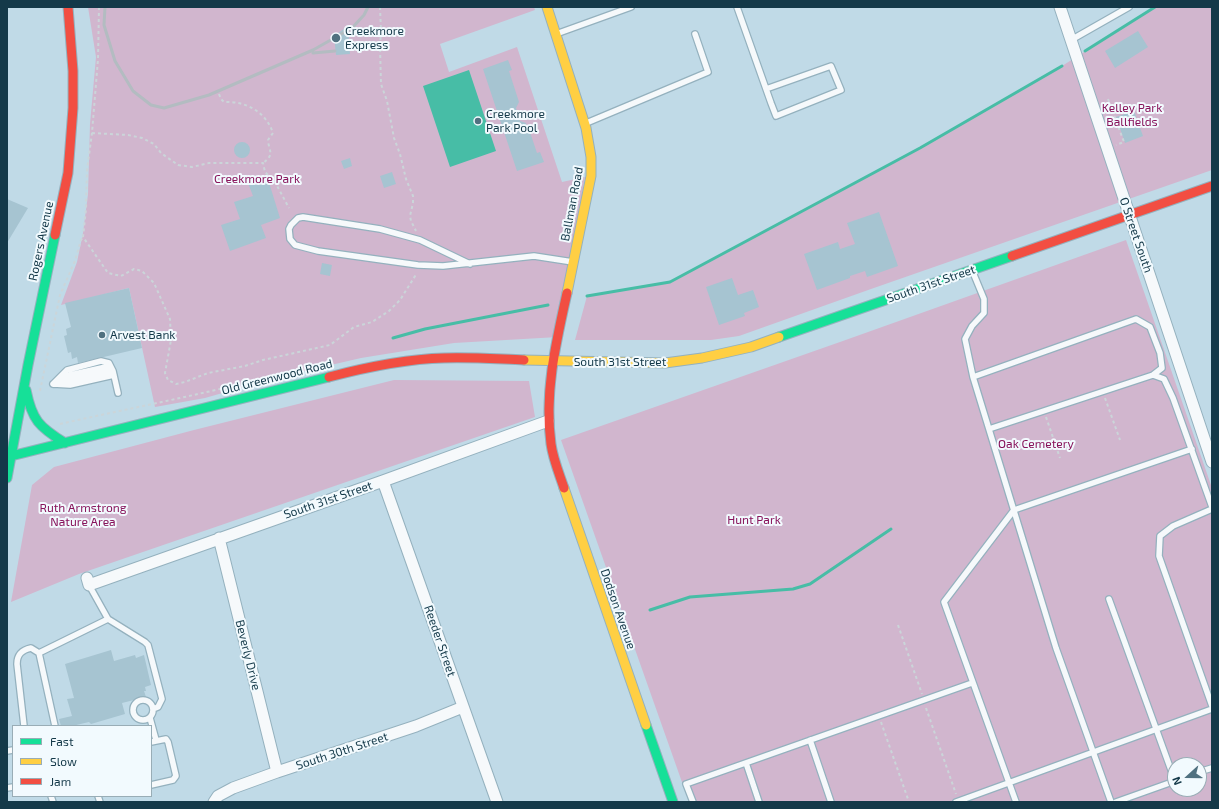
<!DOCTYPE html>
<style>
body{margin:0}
#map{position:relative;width:1219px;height:809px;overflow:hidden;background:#c0dae7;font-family:"Exo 2",sans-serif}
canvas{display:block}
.frame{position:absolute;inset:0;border:8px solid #143949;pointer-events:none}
.legend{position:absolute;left:12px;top:725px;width:140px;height:72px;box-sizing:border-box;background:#f2fafe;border:1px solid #99adb6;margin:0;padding:5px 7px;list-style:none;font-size:12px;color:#143949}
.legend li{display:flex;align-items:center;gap:8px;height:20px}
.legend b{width:20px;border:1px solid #99adb6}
.north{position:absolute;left:1167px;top:757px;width:40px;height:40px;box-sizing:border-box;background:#f2fafe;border:1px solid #99adb6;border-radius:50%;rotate:249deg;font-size:11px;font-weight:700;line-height:16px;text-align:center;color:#143949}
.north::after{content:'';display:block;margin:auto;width:14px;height:18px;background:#507180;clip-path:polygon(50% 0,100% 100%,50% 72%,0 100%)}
</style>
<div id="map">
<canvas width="1219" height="809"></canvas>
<div class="frame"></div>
<ul class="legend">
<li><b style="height:5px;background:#16e098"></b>Fast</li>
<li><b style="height:5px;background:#ffcf43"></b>Slow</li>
<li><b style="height:5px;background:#f24e42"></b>Jam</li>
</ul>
<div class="north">N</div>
</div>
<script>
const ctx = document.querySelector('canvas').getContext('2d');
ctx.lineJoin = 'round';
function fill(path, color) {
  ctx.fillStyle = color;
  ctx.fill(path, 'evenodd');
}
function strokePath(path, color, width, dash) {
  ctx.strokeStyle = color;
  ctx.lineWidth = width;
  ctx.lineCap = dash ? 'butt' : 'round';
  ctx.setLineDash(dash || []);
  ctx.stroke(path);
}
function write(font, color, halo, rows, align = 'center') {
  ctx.font = font + ' "Exo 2",sans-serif';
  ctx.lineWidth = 4;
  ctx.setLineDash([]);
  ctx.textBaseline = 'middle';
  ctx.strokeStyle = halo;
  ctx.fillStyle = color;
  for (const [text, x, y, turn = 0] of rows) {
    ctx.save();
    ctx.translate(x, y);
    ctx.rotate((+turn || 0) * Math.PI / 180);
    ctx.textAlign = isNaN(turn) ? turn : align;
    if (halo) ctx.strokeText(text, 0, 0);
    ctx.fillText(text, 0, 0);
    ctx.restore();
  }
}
const green = new Path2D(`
 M88,7h446l1,3 -95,34 9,28 68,-25 45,135 23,-5 -27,160 -104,6 -93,15 -86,20 -70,20 -50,9 -26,-119 -68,17 16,-43 6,-29 5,-39 2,-70 6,-67z
 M1155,7h57v163l-341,119 -132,47 -28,4h-136l12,-44 83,-14 250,-134 142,-82z
 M1126,240l86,248v314h-523l-128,-362 279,-98zM1175,765h24v24h-24z
 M394,380l135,1 6,36 -456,157 -68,28 21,-117 22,-18 140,-37z`);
const water = new Path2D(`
 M469,70l27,81 -46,16 -27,-81z`);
const stream = new Path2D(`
 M1085,51l70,-44
 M587,296l83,-14 250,-134 142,-82
 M393,338l32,-9 123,-24
 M650,610l40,-13 103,-8 17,-5 81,-55`);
const building = new Path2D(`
 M348,26l2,28 -14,1 -2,-19z
 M1138,31l10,16 -33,21 -10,-17z
 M508,60l4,10 -3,1 10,31 -3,6 4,13 6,2 1,6h2l8,24 3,-1 4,10 -27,9 -34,-102z
 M1134,111l9,25 -18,7 -9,-26z
 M234 150a8 8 0 1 1 16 0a8 8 0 1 1-16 0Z
 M350,158l2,8 -8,3 -3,-8z
 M392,172l4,12 -12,4 -4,-12z
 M267,176l13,42 -19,7 5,13 -36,13 -9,-26 19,-6 -6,-17 19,-6 -5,-13z
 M7,199l21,9 -21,35z
 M879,212l19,54 -31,11 -2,-6 -15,5v2l-33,12 -13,-36 34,-12 2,7 15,-5 -8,-21z
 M322,263l10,2 -2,11 -10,-2z
 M732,278l6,17 15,-5 6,17 -15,6 1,3 -26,9 -13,-38z
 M129,288l13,60 -64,15 -1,-6 -5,2 -1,-7 -3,1 -4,-17 3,-1 -1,-6 5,-2 -6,-24z
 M111,650l3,11 21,-6 1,3 8,-3 7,30 -6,2 1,4h-2l2,6 -24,6 3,11 -34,10 -2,-2 -17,4h-11l-2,-7 13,-3 -5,-17 7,-1 -9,-34z`);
const path = new Path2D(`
 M99,7l-1,52 -6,74 -5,37 -1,39 -3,28 25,36 13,3 13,-7 8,2 12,12 16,36 1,21 -6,33 3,7 8,4 9,-2 23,-9 37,-7 18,-6 67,-15 24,-18 18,-5 17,-11 11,-11 17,-27
 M380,7l1,24 -1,16 1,37 6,17 7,37 6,16 6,25 7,17v7l-3,13 1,5 5,10
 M219,94l2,5 3,3c22,-1 42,10 49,31l-5,7c1,12 7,14 -5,23
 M1108,99l16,43 -8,3
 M92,133l36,2 14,3 12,6 7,9 17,12 14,2 17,-4h54l2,9 10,10 14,26
 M40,391l20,-96 15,-34 6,-21 2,-3
 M1105,398l15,42
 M1046,417l14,41
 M60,424c62,-14 124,-26 185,-41
 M898,625l24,69
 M926,708l30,86
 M881,722l28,80`);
const lane = new Path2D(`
 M737,7l34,96 5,13 65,-26 -10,-24 -65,23
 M556,34l75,-27
 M1071,40l58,-33
 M584,124l124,-52 -13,-38
 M470,264l-50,-24 -40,-11 -77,-12 -5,1 -7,7 -2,4 1,10 5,6 23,6 100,14 25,1 91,-10 39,6
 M972,270l12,29v14l-12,13 -7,13 8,38 83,271 55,154
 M973,377l163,-58 14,8 10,26 2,15 -9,7
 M60,380l10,-5 40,-9
 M61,382l51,-12
 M53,384l14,-14 34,-9 8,2 4,8 5,22
 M53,384l17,1 44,-10
 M989,429l164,-54 11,4 9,19 39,109
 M1212,509l-39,17 -13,10 -1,20 53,150
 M1109,599l66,182
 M108,619l37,23 3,3 14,54 -4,8 -5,2
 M39,653l69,-34 -19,-34
 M133 710a10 10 0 1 1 20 0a10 10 0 1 1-20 0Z
 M150,718l6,22
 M24,726l-7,-62c0,-10 5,-14 14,-16l8,5 16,73
 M810,740l21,62
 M151,742l15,-3 2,3 8,34 -3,4 -22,5
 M7,751l6,-1
 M746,763l13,39
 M1199,772l13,-4
 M7,788l6,-1
 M51,796l2,6
 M98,796l2,6
 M693,802l-7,-18 286,-101
 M956,802l256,-93
 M1016,802l-72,-200 70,-92 178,-61
 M1116,802l59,-21`);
const street = new Path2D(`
 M1060,7l152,455
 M383,481l114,321
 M219,538l58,234
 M87,578l2,7 294,-104 165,-60
 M214,802l4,-6 15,-8 44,-16 139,-46 47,-19`);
const fast = new Path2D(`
 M779,337l233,-81
 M26,390c6,30 13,37 39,53
 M7,457l322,-80
 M7,478l21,-113 27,-130
 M646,725l27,77`);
const slow = new Path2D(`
 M547,7l39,121 5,29v19l-24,117
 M524,360l141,3 37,-5 49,-11 28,-10
 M564,488l82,237`);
const jam = new Path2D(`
 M55,235l13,-62 5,-65v-37l-5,-64
 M1012,256l200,-70
 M329,377c38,-10 75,-18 115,-19 26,-1 53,1 80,2
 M564,488c-5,-15 -11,-29 -13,-44 -7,-51 5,-102 16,-151`);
const rail = new Path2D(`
 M105,7l-1,18 11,36 18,30 18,14 13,3 45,-13 104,-45 39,-22 12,-13 4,-8
 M313,53l22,-2`);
const markers = [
 [336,38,5,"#507180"],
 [478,121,4,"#507180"],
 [102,335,4,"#507180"]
];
const poiNames = [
 ["Creekmore",345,31],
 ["Express",345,45],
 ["Creekmore",486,114],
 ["Park Pool",486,128],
 ["Arvest Bank",110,335]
];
const parkNames = [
 ["Kelley Park",1132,108],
 ["Ballfields",1132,122],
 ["Creekmore Park",257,179],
 ["Oak Cemetery",1036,444],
 ["Ruth Armstrong",83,508],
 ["Nature Area",83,522],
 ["Hunt Park",754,520]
];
const streetNames = [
 ["Ballman Road",572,204,-79],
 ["O Street South",1136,235,71],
 ["Rogers Avenue",41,241,-78],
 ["South 31st Street",931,284,-19],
 ["South 31st Street",620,362],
 ["Old Greenwood Road",277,377,-14],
 ["South 31st Street",328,500,-19],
 ["Dodson Avenue",618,609,71],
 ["Reeder Street",440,641,71],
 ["Beverly Drive",248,655,76],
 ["South 30th Street",342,751,-18]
];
fill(green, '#d1b6ce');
fill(water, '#47bda6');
strokePath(stream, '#47bda6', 3);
fill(building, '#a6c4d1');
strokePath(lane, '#94b1be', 8);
strokePath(street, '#94b1be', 13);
strokePath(fast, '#94b1be', 11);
strokePath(slow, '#94b1be', 11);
strokePath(jam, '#94b1be', 11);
strokePath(path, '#cbd5d9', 2, [3, 3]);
strokePath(lane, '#f6f9fb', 5.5);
strokePath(street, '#f6f9fb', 11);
strokePath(fast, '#16e098', 9);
strokePath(slow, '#ffcf43', 9);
strokePath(jam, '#f24e42', 9);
strokePath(rail, '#b3bcc1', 3);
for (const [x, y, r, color] of markers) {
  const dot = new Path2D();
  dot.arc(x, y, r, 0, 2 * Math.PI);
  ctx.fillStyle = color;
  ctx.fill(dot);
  strokePath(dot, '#f2fafe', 1.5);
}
write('12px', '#143949', '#f2fafe', poiNames, 'left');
write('12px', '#88135b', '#f2fafe', parkNames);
write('12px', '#143949', '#f2fafe', streetNames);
</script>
